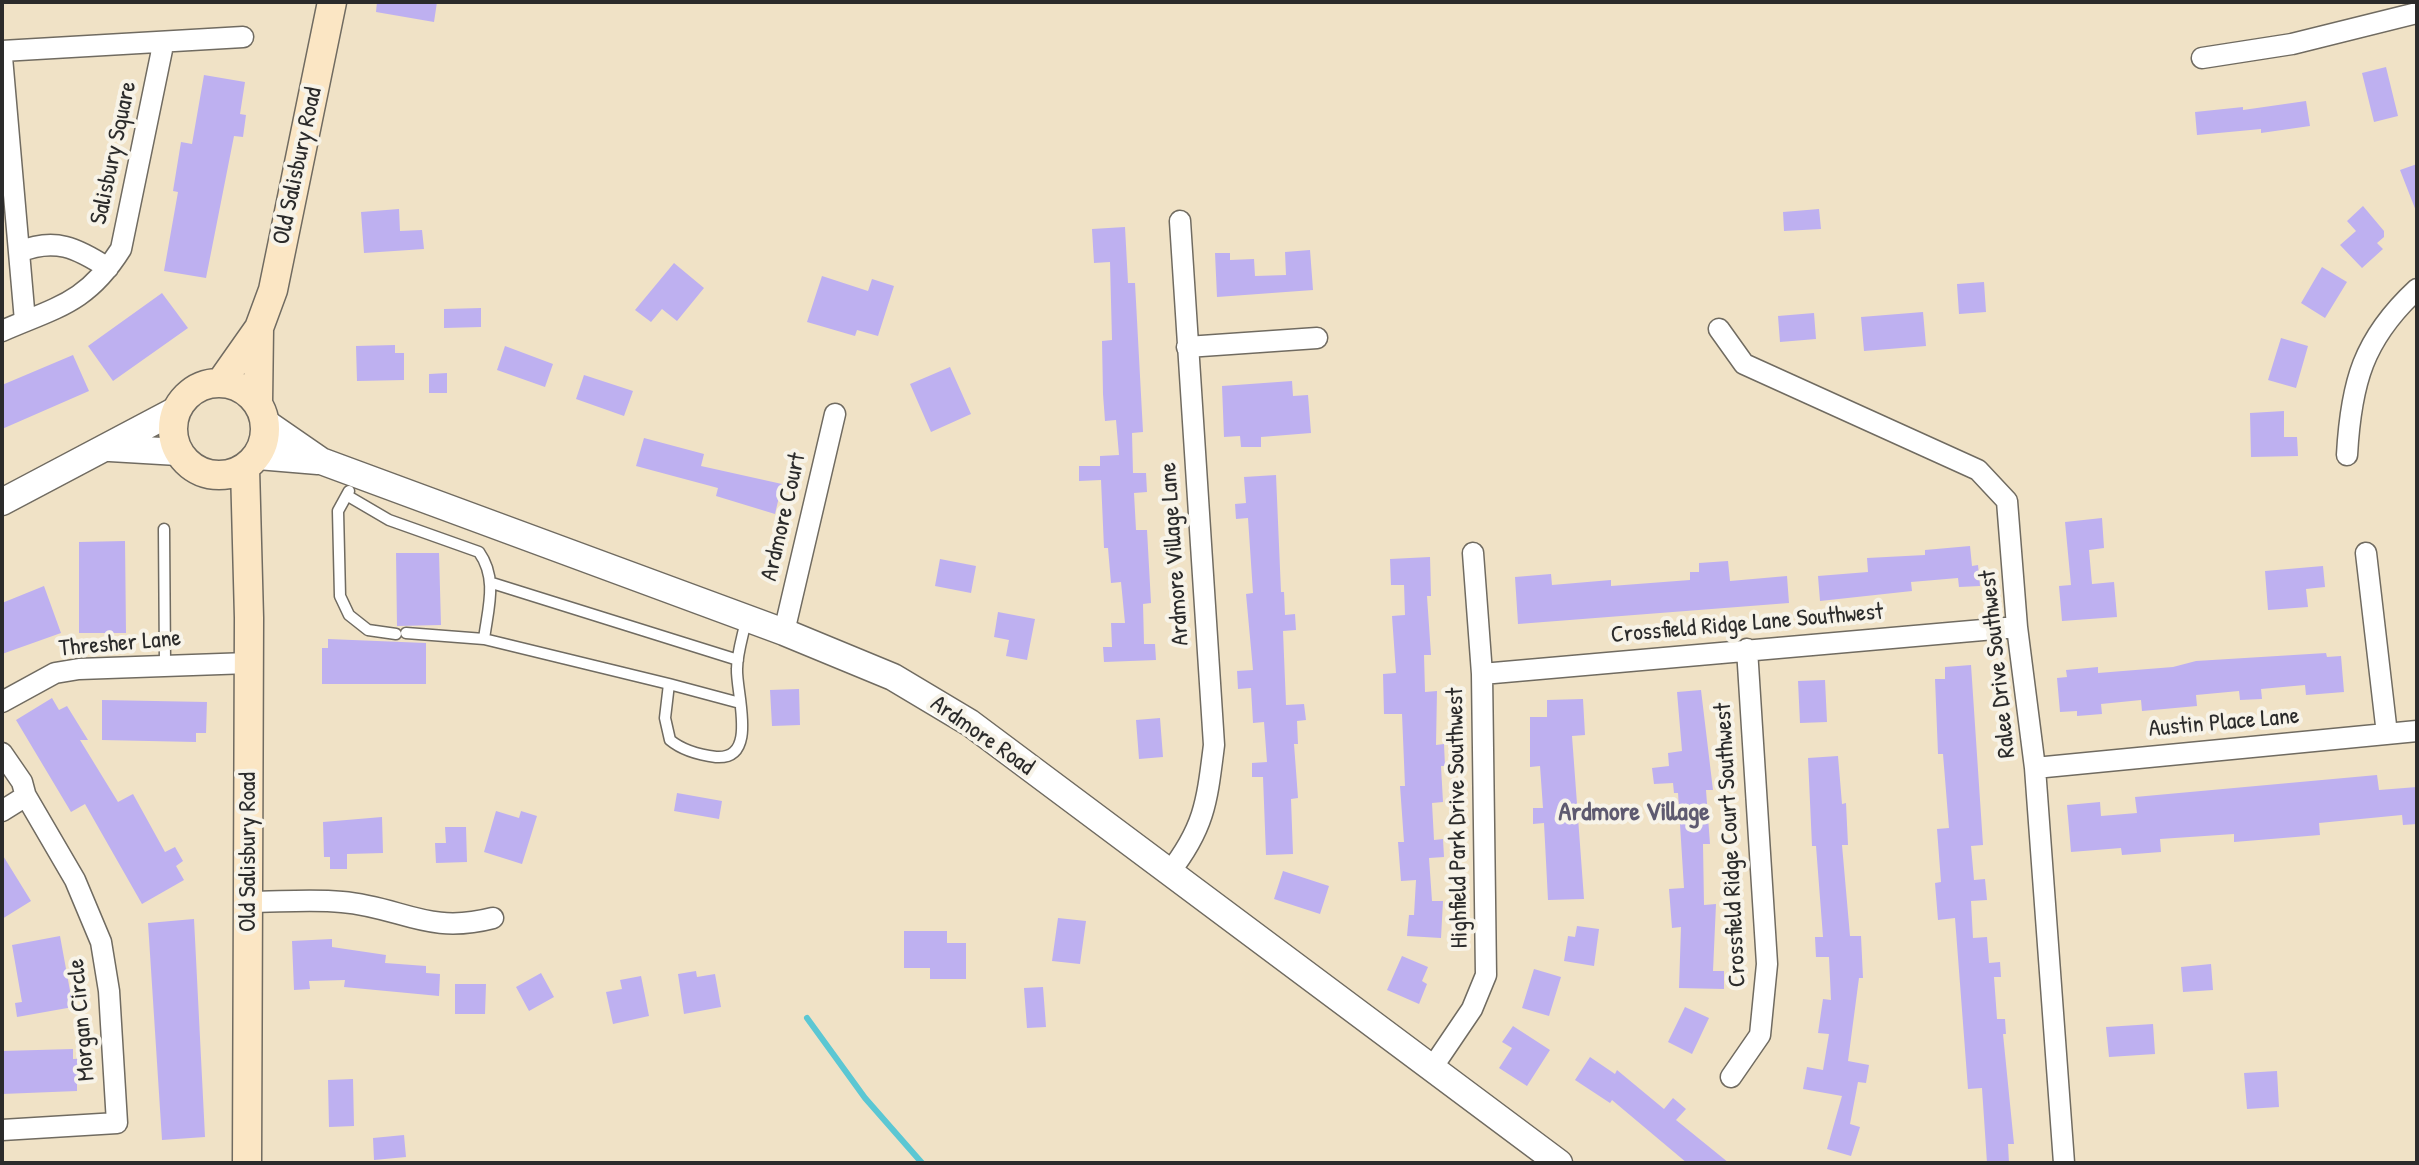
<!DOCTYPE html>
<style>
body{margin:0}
#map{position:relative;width:2419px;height:1165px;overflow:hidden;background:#f0e2c6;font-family:"Patrick Hand",sans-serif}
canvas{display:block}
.frame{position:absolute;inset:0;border:4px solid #2b2b2b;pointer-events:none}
</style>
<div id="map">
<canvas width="2419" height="1165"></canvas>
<div class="frame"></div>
</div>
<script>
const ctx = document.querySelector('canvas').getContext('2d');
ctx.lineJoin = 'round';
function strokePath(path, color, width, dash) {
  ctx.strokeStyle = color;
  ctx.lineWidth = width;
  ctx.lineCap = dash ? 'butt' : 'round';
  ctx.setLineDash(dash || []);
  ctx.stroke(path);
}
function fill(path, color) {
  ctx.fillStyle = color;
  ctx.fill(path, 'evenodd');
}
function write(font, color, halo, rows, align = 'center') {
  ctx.font = font + ' "Patrick Hand",sans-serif';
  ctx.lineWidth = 8;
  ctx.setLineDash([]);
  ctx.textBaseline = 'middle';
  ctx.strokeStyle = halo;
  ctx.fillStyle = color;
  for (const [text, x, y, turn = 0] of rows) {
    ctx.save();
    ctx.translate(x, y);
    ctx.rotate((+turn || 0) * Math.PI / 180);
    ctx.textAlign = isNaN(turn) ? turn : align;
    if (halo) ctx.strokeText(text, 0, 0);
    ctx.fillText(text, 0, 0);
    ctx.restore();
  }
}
const stream = new Path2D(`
 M807,1018l58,80 57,65`);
const building = new Path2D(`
 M377,2h60l-3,20 -58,-10z
 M2386,67l12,49 -24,6 -12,-49z
 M204,75l41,7 -5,32 6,1 -3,22 -9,-1 -28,142 -42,-7 14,-79 -5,-1 8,-49 11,2z
 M2306,101l4,25 -49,7v-4l-64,6 -2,-23 48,-5v3z
 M2417,164v47h-1l-16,-41z
 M2363,206l21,25v6l-7,6 6,6 -21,19 -22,-23 16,-14 -9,-10z
 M399,209l1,22 22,-1 2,19 -60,4 -3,-41z
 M1819,209l2,20 -37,2 -1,-19z
 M1125,227l3,56h7l8,149 -11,1 1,40h13l1,19 -13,1 2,37h11l4,73 -8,1 1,40h11l1,16 -52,2 -1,-15h9l-1,-24h14l-4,-41 -10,1 -3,-35h-4l-3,-68 -22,1v-15h21v-10l19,-1 -3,-35 -11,1 -2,-27 -1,-53 10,-1 -2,-78 -16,1 -2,-34z
 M1310,250l3,40 -96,7 -2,-44h15v7l24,-1 1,17 31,-1 -1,-23z
 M674,263l30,25 -27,33 -15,-12 -11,13 -16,-12z
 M2322,267l25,15 -22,36 -24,-15z
 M822,276l46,15 4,-12 22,7 -16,50 -21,-6 -2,6 -48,-14z
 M1984,282l2,30 -27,2 -2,-30z
 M162,293l26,35 -75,53 -25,-35z
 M481,308v19l-37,1v-19z
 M1923,312l3,34 -62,5 -3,-34z
 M1814,313l2,26 -36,3 -2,-26z
 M2281,338l27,8 -12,42 -28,-8z
 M395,345v8h9v27l-47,1 -1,-35z
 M505,346l48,18 -8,23 -48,-17z
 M73,355l16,36 -87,38v-44z
 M950,367l21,47 -40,18 -21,-48z
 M447,373v20h-18v-19z
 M584,375l49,16 -9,25 -48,-17z
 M1292,381l1,15 15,-1 3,38 -50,4v10h-20l-1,-11 -16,1 -2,-51z
 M2284,411v26h13l1,19 -47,1 -1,-44z
 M644,438l60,16 -3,12 81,18 -7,30 -59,-18 2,-8 -82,-22z
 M1276,475l5,117h3l1,23 10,-1 1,16 -13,1 3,74 18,-1 2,16 -9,1 1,23h-4l4,54 -7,1 2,55 -27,1 -3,-78h-11v-14l15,-1 -3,-40 -11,1 -2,-35 -13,1 -1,-18 16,-1 -7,-76 7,-1 -5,-75 -12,1 -1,-15 11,-1 -2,-26z
 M2102,518l2,30 -15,2 3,34 22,-2 3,35 -55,4 -3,-35 12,-1 -6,-63z
 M125,541l1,92h-47v-91z
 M1970,546l2,20 6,-1 2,21 -21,1 -1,-9 -47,4 1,9 -92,10 -2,-25 50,-4 -1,-14 58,-3v-5z
 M396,553h43l2,72 -44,1z
 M1430,557l1,39h-4l4,59h-7l1,37 12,-1 -1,54 8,-1 1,22h-4l2,36 -11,1 2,37 9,-1 1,18 -15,1 3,43h11l-2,37 -34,-2 2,-21h5l2,-35 -15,1 -3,-39h6l-4,-56h5l-3,-72h-18l-1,-40 13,-1 -4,-57 13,-1 -1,-30h-13l-1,-26z
 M940,559l36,7 -5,27 -36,-7z
 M1728,561l2,20 57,-5 2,27 -271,21 -3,-47 36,-3 1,11 59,-5v6l79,-6v-8h9v-9z
 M2323,566l2,21 -19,2 2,18 -40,3 -3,-39z
 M44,586l17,47 -59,21v-51z
 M998,612l37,7 -8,41 -21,-4 3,-16 -15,-3z
 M328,639l98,4v41h-104v-36h6z
 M2326,653l1,4 14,-1 3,36 -38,3 -1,-10 -44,4 1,10 -22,1 -1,-9 -43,4 1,11 -55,5 -1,-11 -40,4 1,10 -25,2v-5l-17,1 -3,-34 10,-1 -1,-7 32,-3v6l75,-6 23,-6z
 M1971,665l12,180 -12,1 3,34 11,-1 2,21 -16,1 2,37 14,-1 2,26 11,-1 1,15h-7l3,42h8l1,15h-3l11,110h-6l1,19h-22l-5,-75 -14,1 -13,-171 -17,2 -3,-37 6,-1 -4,-53 12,-1 -6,-74h-5l-3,-75h10v-12z
 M1825,680l2,42 -27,1 -2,-42z
 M799,689l1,36 -28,1 -2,-36z
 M1701,690l12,100h-7l4,54h-7l1,61 12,-1 -3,67h11v18l-45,-1 2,-61 -9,1 -3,-39 15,-1 -6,-95h-4l-1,-10 -19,1 -2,-16 17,-2 -1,-13 14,-2 -5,-59z
 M52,698l7,12 8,-4 21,34h-8l38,62 15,-8 32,58 10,-5 8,14 -7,5 8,14 -42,24 -57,-100 -14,8 -55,-92z
 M1583,699l2,36 -13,1 12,163 -36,1 -4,-77 -11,1v-16h10l-3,-42 -10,1v-50h17v-17z
 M102,700l105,2 -1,31h-10v9l-94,-2z
 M1160,718l3,39 -24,2 -3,-39z
 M1838,756l4,48 4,-1 2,42h-6l8,91h11l2,42h-4l-11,83 21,4 -3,18 -8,-1 -8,42 10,3 -9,29 -24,-7 15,-53 -39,-7 4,-22 16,3 6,-36 -11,-1 5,-34 8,1 -2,-43h-13l-1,-20h8l-7,-91h-4l-4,-88z
 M2377,775l2,15 38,-3v37l-14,1 -1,-10 -83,8 1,12 -86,7v-8l-74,5 1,13 -39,3 -1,-7 -50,4 -4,-47 33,-3 1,14 36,-3 -2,-16z
 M677,793l45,8 -3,18 -45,-8z
 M496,811l23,7 2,-7 16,5 -15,48 -38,-12z
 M382,817l1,36 -36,1v15h-17v-12h-6l-1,-35z
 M445,827h21l1,35 -31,1 -1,-20h11z
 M2,854l29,47 -29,18z
 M1283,871l46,15 -9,28 -46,-15z
 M1058,918l28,3 -6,43 -28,-3z
 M194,919l11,218 -43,3 -14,-217z
 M1577,926l22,3 -5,37 -30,-5 4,-25 7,1z
 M904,931h43v12h19v36h-36v-11h-26z
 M60,936l13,71 -56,10 -2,-14 7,-1 -10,-57z
 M332,939v8l54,8 -1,8 41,3v7l14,1 -1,22 -95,-9 1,-7 -36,1 1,8 -16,1 -2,-49z
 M1402,956l26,11 -6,14 5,3 -8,20 -32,-14z
 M2211,964l2,26 -30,2 -2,-25z
 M1534,969l27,8 -12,39 -27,-8z
 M696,971l1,6 18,-3 6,33 -37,7 -6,-40z
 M541,973l13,24 -25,14 -13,-24z
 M641,976l8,40 -36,8 -7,-32 16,-3 -2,-9z
 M455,984h31l-1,30h-30z
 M1043,987l3,40 -19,1 -3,-40z
 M1685,1007l24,11 -17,36 -24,-12z
 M2153,1024l2,30 -46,3 -3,-30z
 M1513,1026l37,24 -23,36 -28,-18 13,-20 -10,-6z
 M73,1049v10l19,-1v24h-15v9l-75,3v-43z
 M1590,1057l25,17 2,-4 47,39 9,-11 13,11 -10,11 53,43h-42l-75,-63 -2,3 -35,-23z
 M2277,1071l2,36 -32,2 -3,-36z
 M353,1079l1,47 -25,1 -1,-47z
 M404,1135l2,22 -32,3 -1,-22z`);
const service = new Path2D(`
 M349,491l-11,20 2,85 9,19 19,15 28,4
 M348,496l41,24 90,32c19,27 9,56 5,87
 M164,529l1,135
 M492,583l246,77
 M406,633l78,6 185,45
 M740,703l-71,-19 -4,34 5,22c12,10 30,15 46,17 43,3 20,-63 21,-88 0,-16 6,-33 9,-49`);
const minor = new Path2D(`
 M2,51l241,-14
 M2,57l23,264
 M2202,58l90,-14 125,-31
 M19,252c36,-15 58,-4 89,16
 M1719,329l25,35 234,106 29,31 10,126 18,141 29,395
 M2,331c55,-24 85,-28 119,-82l42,-204
 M1187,347l130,-9
 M2347,455c4,-72 16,-116 70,-166
 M2366,553l21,181
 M784,632l51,-218
 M1482,674l535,-47
 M2,702l53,-29 24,-4 170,-6
 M2,753l20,29 4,15
 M2035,768l382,-37
 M2,811l24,-15 49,84 26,62 8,49 8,132 -115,7
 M1169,873c36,-46 38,-72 45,-128l-34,-524
 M249,902c30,0 62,-3 93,0 60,5 85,33 151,16
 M1432,1068l40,-59 14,-34 -4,-301 -9,-121
 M1731,1077l29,-42 7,-71 -20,-315`);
const tertiary = new Path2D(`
 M266,423l55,38 463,171 109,45 77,46 589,440
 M110,448l68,4
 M258,456l60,5
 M2,502l174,-92`);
const secondary = new Path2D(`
 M221,382l38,-54 14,-38 59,-288
 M173 429a46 46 0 1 1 92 0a46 46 0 1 1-92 0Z
 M258,403l1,-75
 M245,468l4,150 -2,545`);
const streetNames = [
 ["Salisbury Square",114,153,-78],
 ["Old Salisbury Road",298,166,-78],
 ["Ardmore Court",784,517,-77],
 ["Ardmore Village Lane",1175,554,-94],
 ["Crossfield Ridge Lane Southwest",1747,624,-5],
 ["Thresher Lane",120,644,-5],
 ["Ralee Drive Southwest",1998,664,-96],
 ["Austin Place Lane",2224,723,-5],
 ["Ardmore Road",982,736,35],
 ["Highfield Park Drive Southwest",1458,818,-91],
 ["Crossfield Ridge Court Southwest",1731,845,-93],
 ["Old Salisbury Road",249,852,-90],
 ["Morgan Circle",82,1020,-95]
];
const neighbourhoodNames = [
 ["Ardmore Village",1634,813]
];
strokePath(stream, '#5bc7d3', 6);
fill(building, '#beb0f0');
strokePath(service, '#706b61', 13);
strokePath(minor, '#706b61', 23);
strokePath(tertiary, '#706b61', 29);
strokePath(secondary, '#706b61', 31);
strokePath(service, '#fff', 10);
strokePath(minor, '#fff', 20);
strokePath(tertiary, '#fff', 26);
strokePath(secondary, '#fbe6c4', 28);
write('24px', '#2b2b2b', '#f7f3e8', streetNames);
write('bold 26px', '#5e5a70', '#f7f3e8', neighbourhoodNames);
</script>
